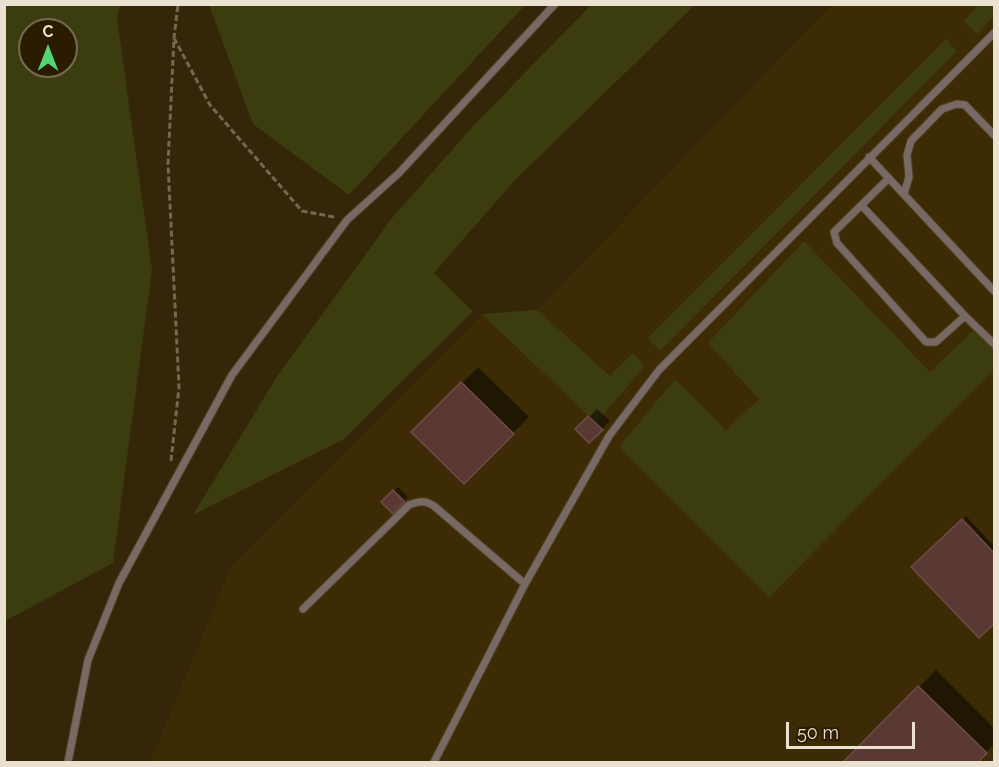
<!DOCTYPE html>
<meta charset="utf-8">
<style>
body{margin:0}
#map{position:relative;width:999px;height:767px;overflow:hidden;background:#352609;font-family:Raleway,sans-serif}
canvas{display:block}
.frame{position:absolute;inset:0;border:6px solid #ebe1d1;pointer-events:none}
.north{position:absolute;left:18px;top:18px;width:60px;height:60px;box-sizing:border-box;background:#2b1c01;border:2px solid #786b54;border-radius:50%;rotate:0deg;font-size:16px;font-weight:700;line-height:24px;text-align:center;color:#ebe1d1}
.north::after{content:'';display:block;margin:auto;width:21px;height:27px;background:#52d673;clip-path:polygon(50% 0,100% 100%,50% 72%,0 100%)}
.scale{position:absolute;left:786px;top:722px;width:129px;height:27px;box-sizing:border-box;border:3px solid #ebe1d1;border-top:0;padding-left:8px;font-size:18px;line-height:21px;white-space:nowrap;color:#ebe1d1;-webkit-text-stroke:4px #2b1c01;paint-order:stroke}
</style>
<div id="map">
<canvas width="999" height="767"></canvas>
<div class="frame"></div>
<div class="north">С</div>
<div class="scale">50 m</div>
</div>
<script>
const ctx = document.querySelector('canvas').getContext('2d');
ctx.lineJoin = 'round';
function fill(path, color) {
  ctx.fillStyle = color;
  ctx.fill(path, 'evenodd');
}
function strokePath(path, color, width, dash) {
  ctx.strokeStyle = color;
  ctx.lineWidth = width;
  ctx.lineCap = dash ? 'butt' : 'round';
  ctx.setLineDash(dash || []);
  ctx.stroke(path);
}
const built = new Path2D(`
 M831,5h163v757h-844l81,-195 251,-253 55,-4z`);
const green = new Path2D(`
 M5,4l115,1 -3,14 35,251 -39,293 -108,58zM30,30h36v36h-36z
 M980,4l14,1v11l-17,18 -13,-13z
 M209,5v-1l316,1 -176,190 -96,-71z
 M591,5h104l-182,177 -79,91 39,38 -129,128 -151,76 83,-137 116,-160 82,-93z
 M946,39l11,12 -297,300 -12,-13z
 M804,241l126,131 47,-45 17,17v25l-225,228 -150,-150 56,-68 51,51 33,-31 -51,-56z
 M537,310l73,66 23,-23 11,14 -48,56 -114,-109z`);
const shadow = new Path2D(`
 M478,367l51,50 -65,65 -51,-50z
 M597,409l13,12 -21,20 -12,-12z
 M398,487l10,10 -15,15 -10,-10z
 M966,516l28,30v75l-15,15 -66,-69z
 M936,670l58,58v16l-16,18h-133z`);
const building = new Path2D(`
 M461,382l53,52 -50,50 -53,-52z
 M588,416l15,14 -14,13 -14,-14z
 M393,490l12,12 -12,12 -12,-12z
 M962,519l32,34v71l-15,14 -68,-71z
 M918,686l69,67 -9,9h-135z`);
const path = new Path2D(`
 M174,38l36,67 92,106 32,6
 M171,461l8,-74 -11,-223 6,-126 4,-34`);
const service = new Path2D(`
 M869,157l125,134
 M888,179l-54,53 3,11 89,99h10l29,-26
 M904,194l5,-17 -2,-22 4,-14 31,-32 15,-5 8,1 29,30
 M863,207l102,109 29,28
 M303,609l106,-104c10,-4 16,-5 25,1l91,78
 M68,762l20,-102 31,-77 113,-208 115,-155 52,-47 156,-169
 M434,762l91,-178 84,-148 50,-66 335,-337`);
fill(built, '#3d2b05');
fill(green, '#3c3d0f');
fill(shadow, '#0007');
fill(building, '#5a3935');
strokePath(building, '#6f4c48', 1.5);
strokePath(service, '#524429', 9);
strokePath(path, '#75684f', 3, [6, 3]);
strokePath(service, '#796964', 7);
</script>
